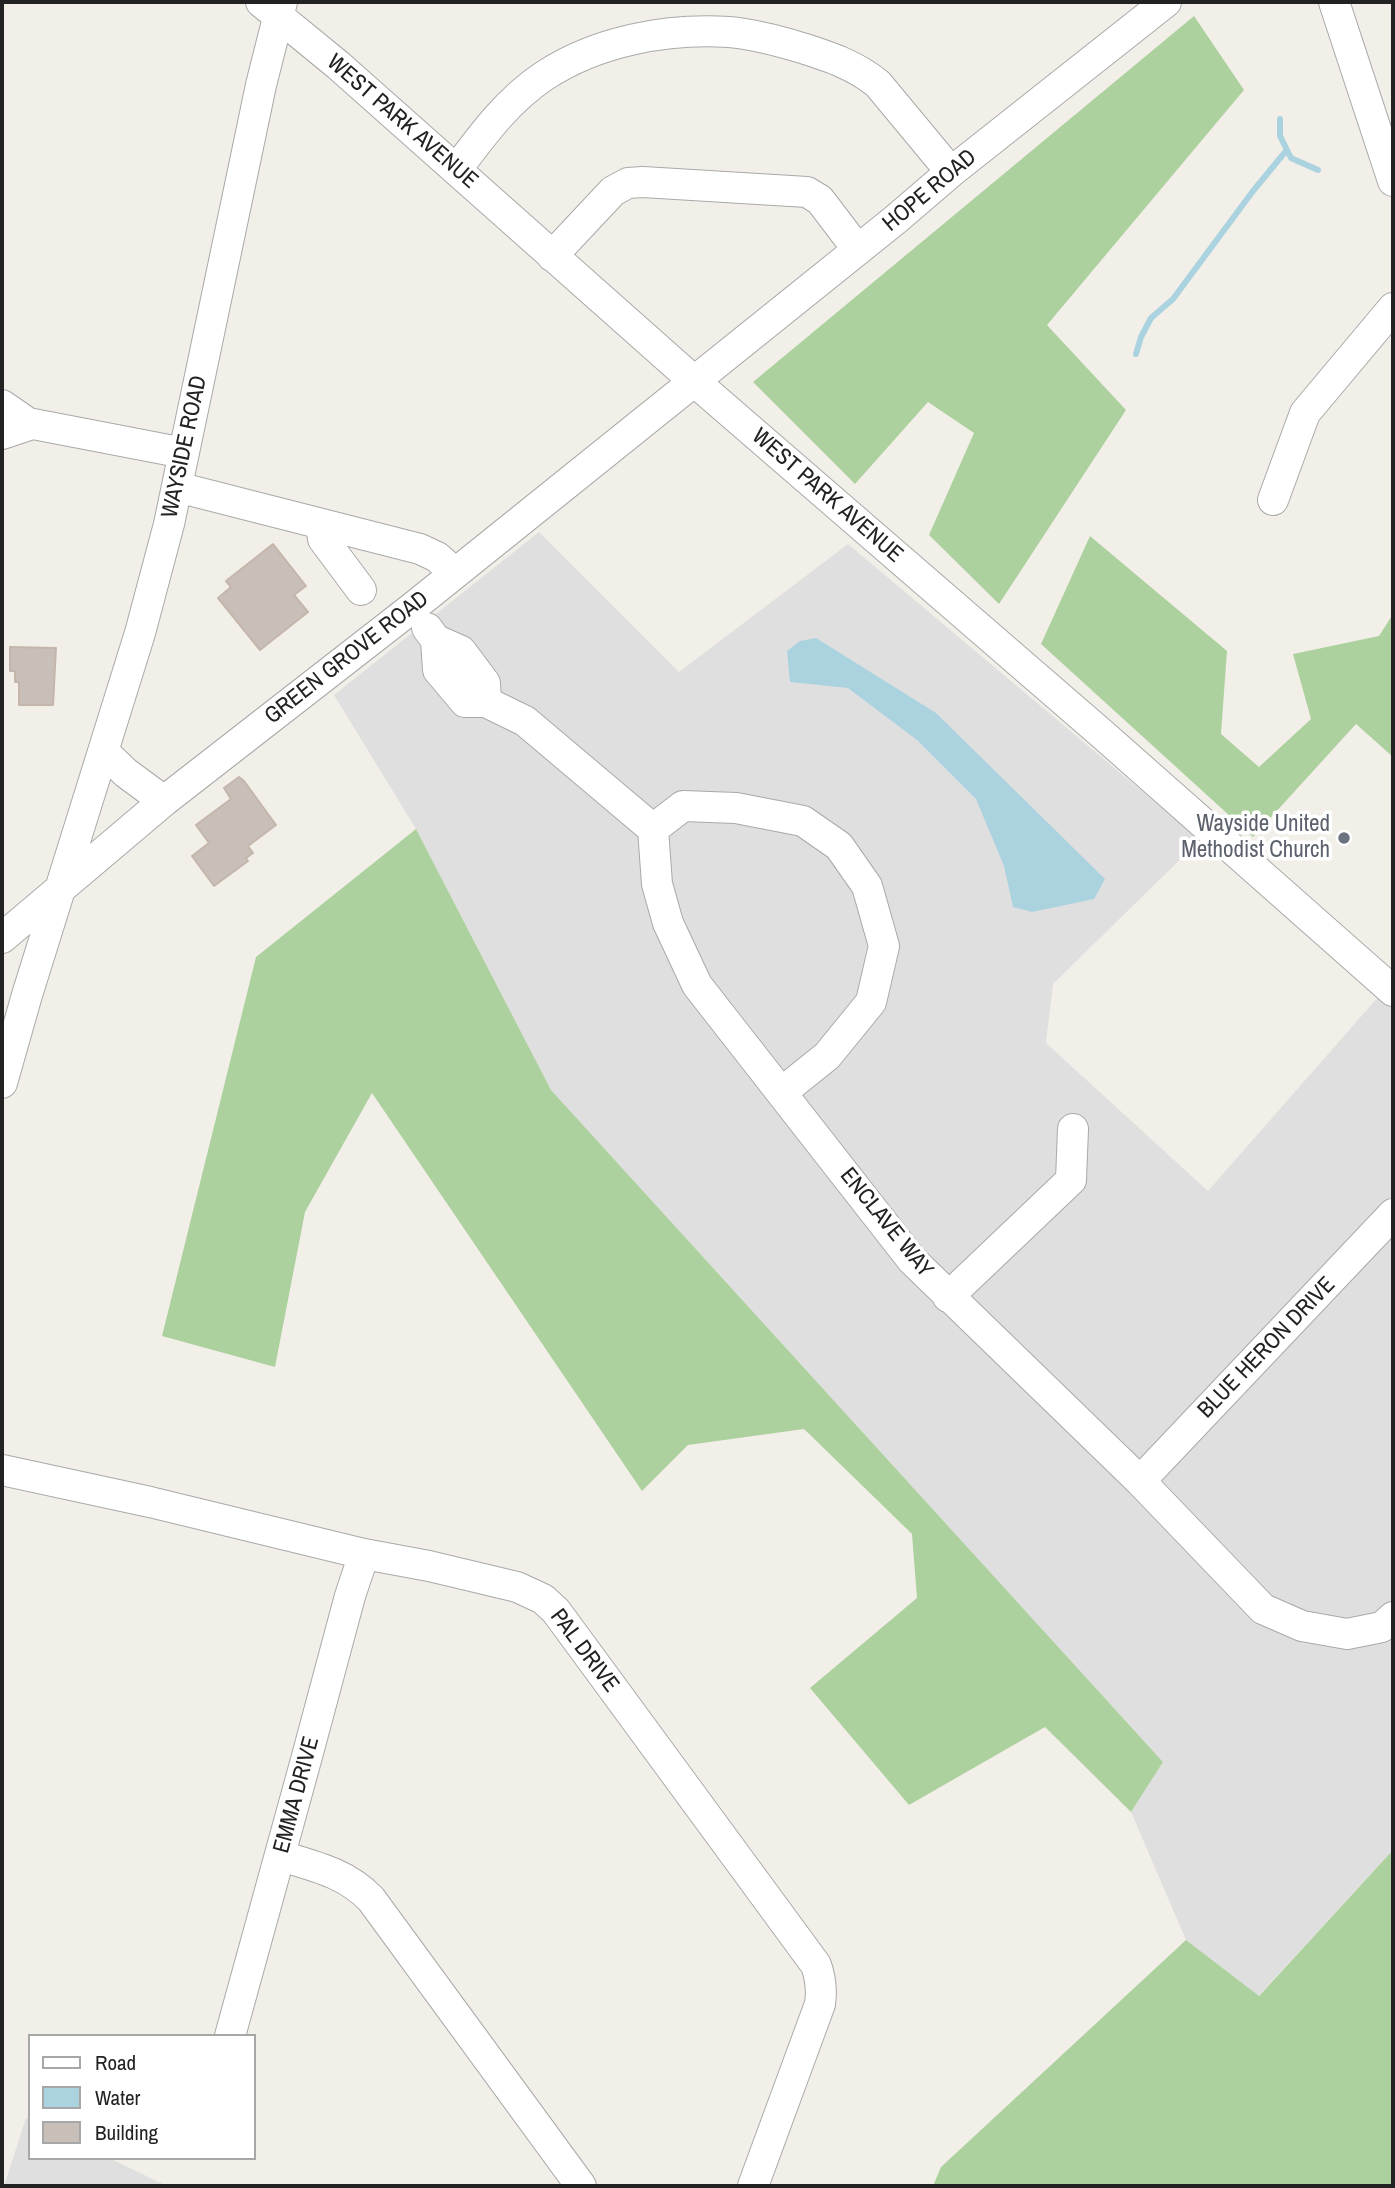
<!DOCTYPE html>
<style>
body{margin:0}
#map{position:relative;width:1395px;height:2188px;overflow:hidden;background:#f2efe9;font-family:"Archivo Narrow",sans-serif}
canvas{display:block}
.frame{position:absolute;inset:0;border:4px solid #222;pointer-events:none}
.legend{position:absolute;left:28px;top:2034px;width:228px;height:126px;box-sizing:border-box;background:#fff;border:2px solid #a7a7a7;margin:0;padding:9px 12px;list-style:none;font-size:21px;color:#222}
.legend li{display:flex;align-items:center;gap:14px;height:35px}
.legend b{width:35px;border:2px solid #a7a7a7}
</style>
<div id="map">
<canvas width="1395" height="2188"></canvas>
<div class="frame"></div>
<ul class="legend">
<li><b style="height:9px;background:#fff"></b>Road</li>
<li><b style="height:19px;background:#aad3df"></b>Water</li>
<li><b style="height:19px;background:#c7bfb8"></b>Building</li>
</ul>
</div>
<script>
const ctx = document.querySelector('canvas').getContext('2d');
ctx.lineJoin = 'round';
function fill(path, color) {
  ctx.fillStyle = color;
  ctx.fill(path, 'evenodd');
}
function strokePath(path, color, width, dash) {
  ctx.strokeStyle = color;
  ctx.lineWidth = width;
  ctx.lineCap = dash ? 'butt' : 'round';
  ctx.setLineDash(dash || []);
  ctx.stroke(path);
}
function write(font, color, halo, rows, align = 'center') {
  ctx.font = font + ' "Archivo Narrow",sans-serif';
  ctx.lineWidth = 7;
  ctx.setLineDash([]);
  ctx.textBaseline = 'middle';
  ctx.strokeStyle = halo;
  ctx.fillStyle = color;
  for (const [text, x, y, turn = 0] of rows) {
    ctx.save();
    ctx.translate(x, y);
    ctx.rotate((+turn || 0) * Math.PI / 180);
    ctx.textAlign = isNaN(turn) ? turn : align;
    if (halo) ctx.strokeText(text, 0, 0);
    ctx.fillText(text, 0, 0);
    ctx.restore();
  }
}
const residential = new Path2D(`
 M539,532l140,140 169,-128 352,296 -147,144 -7,59 162,148 171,-195 14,13v841l-135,146 -72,-56 -55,-128 32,-50 -612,-672 -135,-261 -82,-134z
 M26,2118l4,2v38h79l58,28h-163z`);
const forest = new Path2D(`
 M1194,16l50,74 -197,235 79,85 -127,194 -70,-69 45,-102 -46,-31 -73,82 -102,-102z
 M1090,536l137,115 -6,83 38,33 52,-48 -18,-65 86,-18 14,-22v143l-37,-33 -103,113 -212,-193z
 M416,829l135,261 612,672 -32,50 -86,-85 -136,78 -99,-117 107,-90 -5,-64 -108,-105 -116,16 -46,46 -270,-398 -67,119 -30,155 -113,-31 94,-379z
 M1393,1850v336h-460l8,-19 245,-227 73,56z`);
const water = new Path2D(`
 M816,638l120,75 169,166 -11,20 -62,13 -19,-5 -9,-41 -28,-67 -59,-59 -69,-52 -58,-6 -3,-31 13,-10z`);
const stream = new Path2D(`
 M1280,119v17l11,22 27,12
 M1136,354l5,-17 10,-19 22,-19 80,-108 33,-40`);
const building = new Path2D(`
 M273,544l33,42 -12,9 14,17 -48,38 -42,-52 13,-11 -5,-6z
 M10,647l46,1 -3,57h-34v-23h-4v-11h-5z
 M239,777l5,4 32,44 -28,21 5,7 -7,5 2,3 -34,25 -22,-30 17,-13 -13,-18 35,-26 -7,-11z`);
const minor = new Path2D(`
 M261,2l77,63 356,316 407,352 292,258
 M1334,2l59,179
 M457,169c26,-35 51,-69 87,-93 53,-35 123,-48 185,-44 24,2 50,9 73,16 28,9 53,17 76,36l73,88
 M552,256l61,-65 15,-8 15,-1 164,10 13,8 38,50
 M2,405l26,18 156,30
 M2,434l30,-10
 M177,487l243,62 17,8 18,16
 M1273,500l32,-87 88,-105
 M321,525l2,14 38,51
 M427,628l9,12 25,11 24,32 1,19
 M436,640l2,30 27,32h21l39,19 128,108 4,55 11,39 29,62 215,275 228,221 123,128 39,17 45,8 35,-7 11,-10
 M104,752l22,21 38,28
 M653,829l30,-23 53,2 67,13 36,25 28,40 17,60 -13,56 -44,54 -45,36
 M2,938l162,-137 248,-193 483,-388 56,-48 215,-170
 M2,1083l25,-88 113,-362 29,-109 92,-439 21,-83
 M948,1297l123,-117 2,-51
 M2,1470l148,32 214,52 65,12 88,21 26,12 13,12 260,354c5,14 6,25 4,39l-67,182
 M1140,1481l253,-267
 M281,1856c33,10 65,17 90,43l210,287
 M230,2036c41,-147 81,-293 120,-440l14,-42`);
const markers = [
 [1344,838,7,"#6b7280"]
];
const streetNames = [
 ["WEST PARK AVENUE",402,122,41],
 ["HOPE ROAD",930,191,-40],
 ["WAYSIDE ROAD",185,447,-78],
 ["WEST PARK AVENUE",827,496,41],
 ["GREEN GROVE ROAD",347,658,-38],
 ["ENCLAVE WAY",886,1223,51],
 ["BLUE HERON DRIVE",1267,1348,-46],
 ["PAL DRIVE",584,1651,53],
 ["EMMA DRIVE",297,1795,-75]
];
const worshipNames = [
 ["Wayside United",1330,825],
 ["Methodist Church",1330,851]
];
fill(residential, '#e0dfdf');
fill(forest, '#add19e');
fill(water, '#aad3df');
strokePath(stream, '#aad3df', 6);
fill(building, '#c7bfb8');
strokePath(building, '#c4b6ab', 2);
strokePath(minor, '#a9a9a9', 32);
strokePath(minor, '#fff', 30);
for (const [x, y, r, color] of markers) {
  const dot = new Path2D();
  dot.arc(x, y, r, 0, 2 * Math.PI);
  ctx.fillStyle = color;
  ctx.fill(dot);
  strokePath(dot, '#fff', 2.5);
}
write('23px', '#222', '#fff', streetNames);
write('23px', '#5b616d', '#fff', worshipNames, 'right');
</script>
